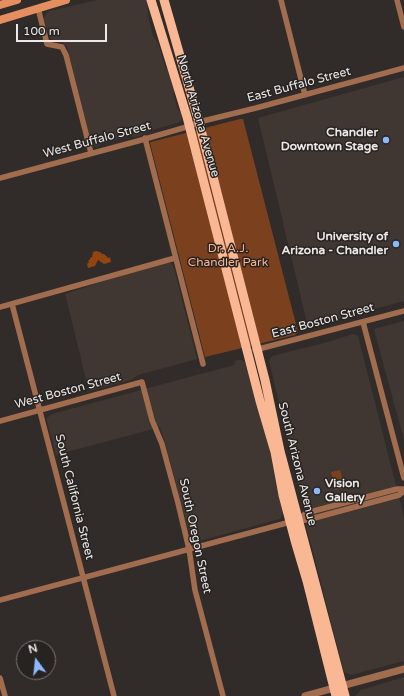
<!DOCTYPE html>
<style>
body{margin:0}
#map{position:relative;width:404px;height:696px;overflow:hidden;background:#312c2a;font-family:"Varela Round",sans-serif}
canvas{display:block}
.north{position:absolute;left:16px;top:640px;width:40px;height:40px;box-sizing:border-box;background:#272321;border:1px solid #767271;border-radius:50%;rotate:345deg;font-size:11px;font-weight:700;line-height:16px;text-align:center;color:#ece9e8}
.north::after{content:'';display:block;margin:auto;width:14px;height:18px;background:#8cb9fc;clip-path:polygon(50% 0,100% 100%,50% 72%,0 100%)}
.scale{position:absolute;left:16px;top:24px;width:91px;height:18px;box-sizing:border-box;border:2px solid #ece9e8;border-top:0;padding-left:5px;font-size:12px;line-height:14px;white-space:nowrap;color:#ece9e8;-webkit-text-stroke:3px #272321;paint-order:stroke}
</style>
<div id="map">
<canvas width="404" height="696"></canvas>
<div class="north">N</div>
<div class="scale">100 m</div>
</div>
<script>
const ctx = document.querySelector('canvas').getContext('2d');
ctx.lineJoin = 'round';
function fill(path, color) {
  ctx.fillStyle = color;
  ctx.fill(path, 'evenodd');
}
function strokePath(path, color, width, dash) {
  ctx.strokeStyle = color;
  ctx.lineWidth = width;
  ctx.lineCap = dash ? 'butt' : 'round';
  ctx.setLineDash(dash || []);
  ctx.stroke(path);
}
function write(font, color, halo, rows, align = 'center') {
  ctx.font = font + ' "Varela Round",sans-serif';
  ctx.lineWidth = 3;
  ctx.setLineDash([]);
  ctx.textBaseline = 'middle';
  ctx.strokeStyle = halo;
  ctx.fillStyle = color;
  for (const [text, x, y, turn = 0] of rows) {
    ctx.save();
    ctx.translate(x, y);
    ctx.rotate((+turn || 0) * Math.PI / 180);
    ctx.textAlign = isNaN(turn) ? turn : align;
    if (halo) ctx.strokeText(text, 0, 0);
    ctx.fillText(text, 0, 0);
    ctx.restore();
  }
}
const built = new Path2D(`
 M98,0h49l1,16 5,20 5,7 8,26 2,1 7,19 -2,4 5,17 4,3 1,4 -2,4 -4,2 -25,7 -13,6 -4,1 -5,-1 -29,8 -4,3 -5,-2 -25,-98 -5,-5 -7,-1 -5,-3 -6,-19 2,-5 3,-3z
 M404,77v224l-96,26 -50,-209z
 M165,263h6l3,5 23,91 -59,16 -7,5 -42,11 -24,-97 48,-16z
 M404,321v119l-30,-111z
 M353,334l5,2 46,181v144l-53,14 -7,-3 -38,-147 4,-4 -3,-11 -4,-3 -34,-147 3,-4 56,-14z
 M238,360h4l4,3 24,86 5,31 8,33 -2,5 -2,1 -83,23 -5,-2 -25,-94 -6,-19 -104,28 -9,-34v-3l5,-4 182,-49 1,-4z
 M404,677v19h-49l6,-6z`);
const green = new Path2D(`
 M240,119h3l55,213 -3,3 -90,22 -55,-214 1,-1z
 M340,470l5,18 -10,2 -4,-18z`);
const water = new Path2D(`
 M96,251l4,1 2,2h2l4,4 2,-1 1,5 -7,2 -6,-4 -3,6 -7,2 -1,-4 2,-2 -1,-2h2v-2l2,-1 1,-5z`);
const minor = new Path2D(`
 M281,0l24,95
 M397,0l7,27
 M38,8l9,36 15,3 4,8 25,98
 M145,138l58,226
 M0,178l138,-37 52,-15 9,-4 57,-14 148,-40
 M12,304l102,392
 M0,307l175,-49
 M363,322l41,156
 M255,350l149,-39
 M0,421l142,-39 10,38 10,24 16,59 11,46 6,41 28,106
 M298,520l8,-7 91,-24h7
 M0,600l294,-79 13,-1 92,-25 5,-4
 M0,678l5,18`);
const tertiary = new Path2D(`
 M305,696l99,-27`);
const secondary = new Path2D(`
 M0,5l17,-5
 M0,20l66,-20`);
const primary = new Path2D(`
 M151,0l36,117 73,284 15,51 8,43 13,49 11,37 29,115
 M164,0l35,122 66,258 15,71 65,245`);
const markers = [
 [386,140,4,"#8cb9fc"],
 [396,244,4,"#8cb9fc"],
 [317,491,4,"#8cb9fc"]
];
const streetNames = [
 ["East Buffalo Street",299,85,-15],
 ["North Arizona Avenue",198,116,74],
 ["West Buffalo Street",97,140,-15],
 ["East Boston Street",323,321,-15],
 ["West Boston Street",68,391,-15],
 ["South Arizona Avenue",297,464,76],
 ["South California Street",74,497,76],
 ["South Oregon Street",195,536,78]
];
const poiNames = [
 ["Chandler",378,133],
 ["Downtown Stage",378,147],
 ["University of",388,237],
 ["Arizona - Chandler",388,251],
 ["Vision",325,484,"left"],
 ["Gallery",325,498,"left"]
];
const parkNames = [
 ["Dr. A.J.",228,249],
 ["Chandler Park",228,263]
];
fill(built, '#403732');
fill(green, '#7b411f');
fill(water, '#924411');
strokePath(minor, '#a26c4f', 5.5);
strokePath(tertiary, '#a26c4f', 7);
strokePath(secondary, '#e58e5f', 8);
strokePath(primary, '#fab794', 9);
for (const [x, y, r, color] of markers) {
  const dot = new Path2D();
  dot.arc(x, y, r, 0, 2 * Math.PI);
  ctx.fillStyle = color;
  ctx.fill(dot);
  strokePath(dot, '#272321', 1.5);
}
write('12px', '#ece9e8', '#272321', streetNames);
write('bold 12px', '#ece9e8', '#272321', poiNames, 'right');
write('12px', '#f6b492', '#272321', parkNames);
</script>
